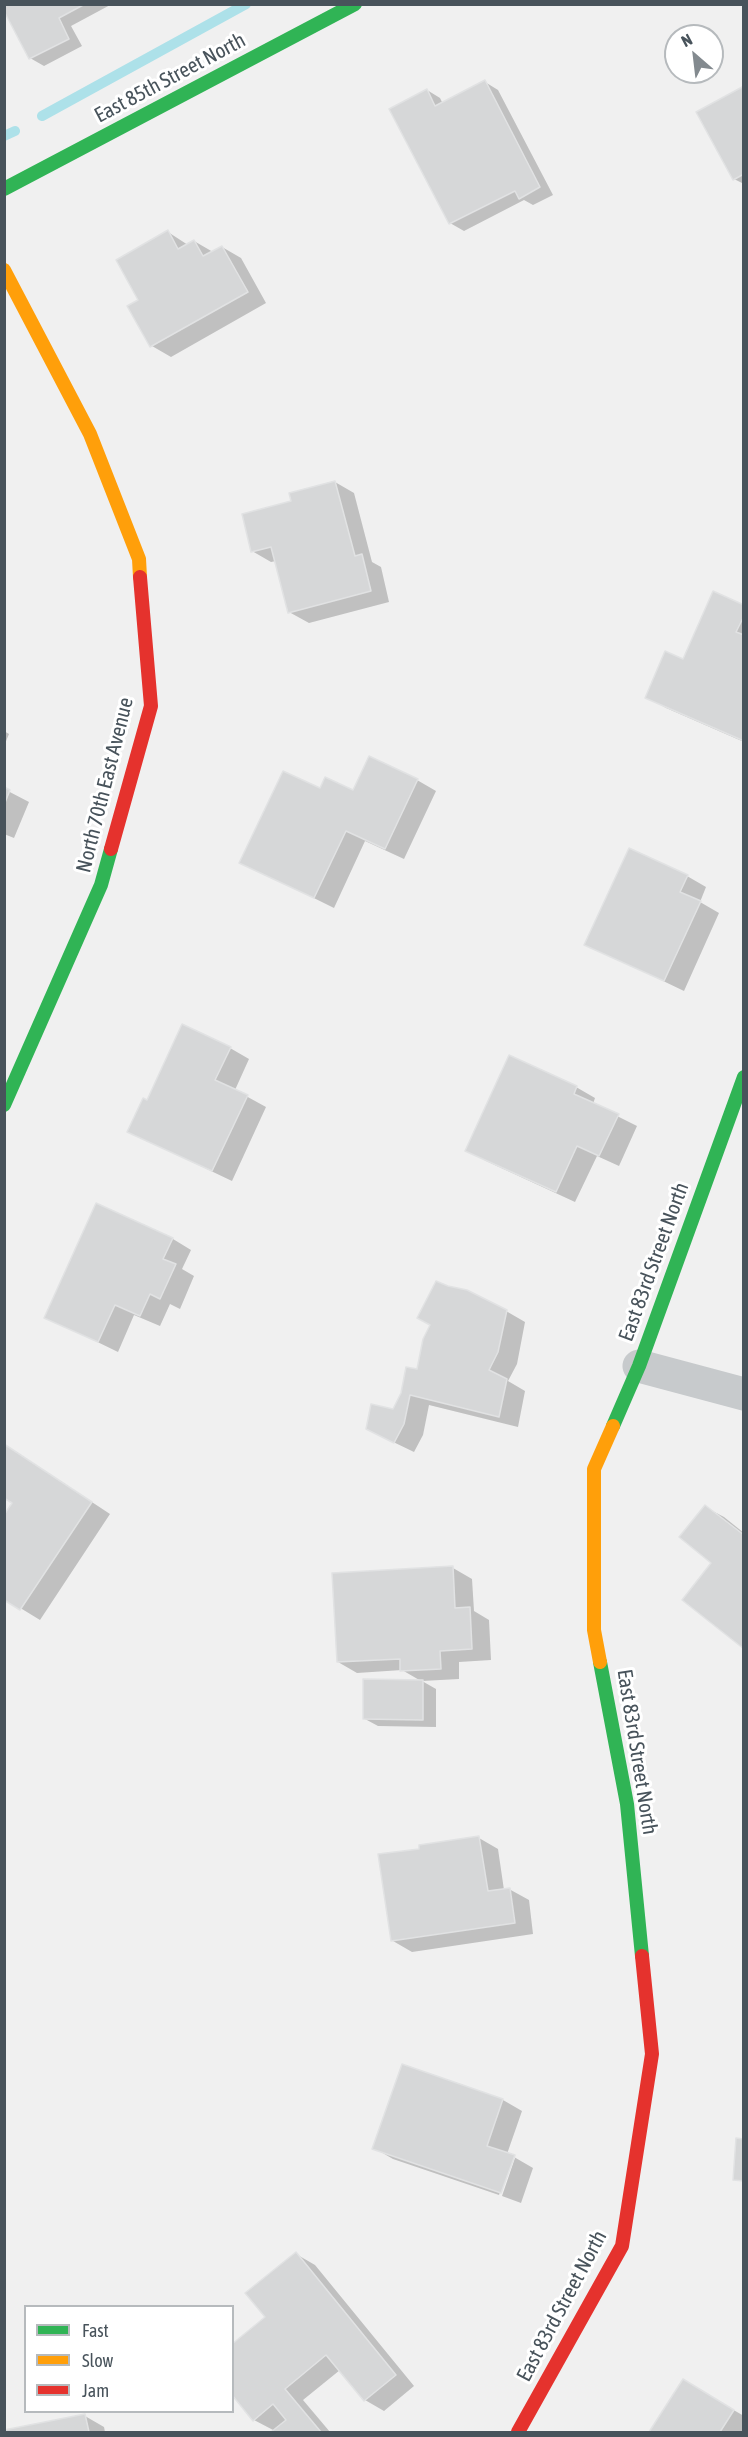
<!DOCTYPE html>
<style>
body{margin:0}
#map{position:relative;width:748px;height:2437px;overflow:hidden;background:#f0f0f0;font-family:"Asap Condensed",sans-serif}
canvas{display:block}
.frame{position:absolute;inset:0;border:6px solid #48535b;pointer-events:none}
.legend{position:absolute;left:24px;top:2305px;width:210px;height:108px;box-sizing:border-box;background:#fff;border:2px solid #b6babd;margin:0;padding:8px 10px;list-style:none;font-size:18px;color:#48535b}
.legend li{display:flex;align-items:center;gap:12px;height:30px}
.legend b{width:30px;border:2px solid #b6babd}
.north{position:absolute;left:664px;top:24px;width:60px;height:60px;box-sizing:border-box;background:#fff;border:2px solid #b6babd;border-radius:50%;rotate:332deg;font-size:16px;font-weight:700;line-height:24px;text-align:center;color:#48535b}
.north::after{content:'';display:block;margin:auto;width:21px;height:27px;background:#838a8f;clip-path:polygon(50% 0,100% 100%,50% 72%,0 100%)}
</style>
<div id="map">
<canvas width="748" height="2437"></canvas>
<div class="frame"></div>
<ul class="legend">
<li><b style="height:8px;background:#30b455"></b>Fast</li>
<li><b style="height:8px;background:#ff9f0a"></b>Slow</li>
<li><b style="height:8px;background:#e5322d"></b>Jam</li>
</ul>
<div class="north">N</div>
</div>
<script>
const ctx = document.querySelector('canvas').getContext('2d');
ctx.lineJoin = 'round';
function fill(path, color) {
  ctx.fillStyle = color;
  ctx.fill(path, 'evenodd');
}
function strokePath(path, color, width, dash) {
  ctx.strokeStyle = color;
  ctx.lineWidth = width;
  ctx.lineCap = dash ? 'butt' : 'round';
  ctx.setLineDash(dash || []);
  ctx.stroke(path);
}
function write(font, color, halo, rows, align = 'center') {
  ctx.font = font + ' "Asap Condensed",sans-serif';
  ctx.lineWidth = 6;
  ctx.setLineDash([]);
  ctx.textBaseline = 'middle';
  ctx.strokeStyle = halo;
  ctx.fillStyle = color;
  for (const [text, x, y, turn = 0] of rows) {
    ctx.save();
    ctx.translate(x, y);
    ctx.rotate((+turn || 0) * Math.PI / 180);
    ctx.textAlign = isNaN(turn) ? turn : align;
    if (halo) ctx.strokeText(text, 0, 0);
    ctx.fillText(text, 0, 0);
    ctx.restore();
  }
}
const shadow = new Path2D(`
 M4,4h108l-41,22 11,20 -38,20 -14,-8z
 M485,82l13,8 55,105 -20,10 -9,-5 -60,31 -14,-8 -23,-133 13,8 3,6z
 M744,88v96l-10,-5z
 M168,232l20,13 6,-4 19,11 9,-5 19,11 25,45 -95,54 -19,-11 -12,-45z
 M335,482l19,11 18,69 9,5 8,35 -80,21 -20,-11 -13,-51 -5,1 -19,-11 41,-49z
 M744,606v136l-78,-34 -19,-11z
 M4,731l5,3 -5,12z
 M417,780l19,11 -32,68 -39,-18 -31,67 -93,-46 80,-72 33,2z
 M4,789l25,13 -15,36 -10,-4z
 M687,876l19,11 -6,15 19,11 -35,78 -98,-47z
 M230,1048l19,11 -14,31 31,17 -34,74 -103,-49 19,-30z
 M576,1087l19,11 -2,6 44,22 -18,40 -22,-10 -22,46 -89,-41 -19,-11z
 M173,1239l18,11 -9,19 12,7 -14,33 -10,-5 -10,22 -26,-11 -16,37 -72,-35z
 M506,1311l19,11 -8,42 -9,17 17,10 -7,36 -89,-22 -6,30 -9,17 -27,-13 7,-28 24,-40z
 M4,1444l106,70 -70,106 -36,-22 11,-96 -11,-6z
 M705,1507l19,10 20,16v114z
 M453,1568l19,11 2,32 15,9 2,40 -32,2v17l-37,2 14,8v38l-58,-1 -13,-7 56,-38 -19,-11 -45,3 -19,-11z
 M479,1838l19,11 6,41 5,-1 20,11 4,34 -121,18 -19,-11 28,-91z
 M403,2066l100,34 19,11 -15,43 7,3 19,11 -12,35 -19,-7 13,-38h-3l-13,37 -106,-36 -19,-11z
 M296,2254l19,11 99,121 -30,25 -19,-11 -25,-30 -37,30 27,32h-57l2,-1 -21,-11 13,-102z
 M683,2381l61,35v16h-93z
 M85,2416l19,11 1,5h-101z`);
const stream = new Path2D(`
 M42,116l204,-112
 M4,136l11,-5`);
const building = new Path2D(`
 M4,4h81l-26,14 10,21 -40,20 -25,-48z
 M485,80l55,107 -21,12 -4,-8 -66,33 -60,-115 38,-20 8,17z
 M744,86v88l-11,6 -37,-68z
 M168,230l10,19 16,-9 9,16 19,-10 26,46 -98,55 -23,-41 11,-6 -22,-40z
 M335,481l20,75 7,-2 9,37 -83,22 -17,-66 -20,5 -9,-38 49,-13 -2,-8z
 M713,591l31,14v11l-8,16 8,3v106l-99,-43 20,-47 18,8z
 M369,756l49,23 -33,70 -39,-18 -32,67 -75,-35 44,-92 37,17 5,-11 28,13z
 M4,787l6,3 -6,15z
 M629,848l59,27 -8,17 21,9 -37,80 -80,-36z
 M182,1024l49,23 -16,33 33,15 -36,76 -85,-39 16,-34 4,2z
 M509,1055l68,31 -3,8 45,20 -20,42 -22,-10 -21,46 -91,-41z
 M96,1203l77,35 -10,21 13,5 -16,35 -10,-5 -10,22 -25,-11 -17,37 -54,-24z
 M436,1281l12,5 19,4 40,20 -9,42 -9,18 18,9 -8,38 -89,-22 -6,29 -10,19 -28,-14 5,-25 22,5 8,-16 5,-26 11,2 6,-30 7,-14 -13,-7z
 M4,1444l88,58 -72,108 -16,-10v-85l8,-12 -8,-5z
 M705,1505l39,30v114l-62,-49 29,-37 -32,-26z
 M453,1566l2,42 15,-1 2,42 -32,2 1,18 -41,2v-12l-63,3 -5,-89z
 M363,1679l60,1v40l-60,-1z
 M479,1836l9,55 22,-3 5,35 -124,18 -13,-87 41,-5v-4z
 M402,2064l101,35 -16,47 28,9 -14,38 -129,-44z
 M736,2138l8,1v42l-11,-1z
 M296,2252l100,123 -32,26 -38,-46 -41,34 36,43h-50l15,-12 -13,-16 -20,17 -21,-26v-51l33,-27 -20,-24z
 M683,2379l51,31 -14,22h-71z
 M85,2414l4,18h-85v-2z`);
const street = new Path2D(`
 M639,1366l105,28`);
const fast = new Path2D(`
 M4,189l351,-185
 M4,1105l97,-220 10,-36
 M613,1426l26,-60 105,-289
 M600,1662l27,142 15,152`);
const slow = new Path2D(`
 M4,270l86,164 49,125 1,18
 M600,1662l-6,-32v-161l19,-43`);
const jam = new Path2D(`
 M111,849l40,-143 -11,-129
 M518,2432l104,-186 30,-192 -10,-98`);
const streetNames = [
 ["East 85th Street North",170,78,-28],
 ["North 70th East Avenue",105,785,-76],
 ["East 83rd Street North",654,1262,-70],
 ["East 83rd Street North",637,1752,81],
 ["East 83rd Street North",562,2306,-62]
];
fill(shadow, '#0003');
strokePath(stream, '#ade1e9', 10);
fill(building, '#d6d7d8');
strokePath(building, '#e1e2e3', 1.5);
strokePath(street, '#c7cacc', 33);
strokePath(fast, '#30b455', 14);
strokePath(slow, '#ff9f0a', 14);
strokePath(jam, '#e5322d', 14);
write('21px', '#48535b', '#fff', streetNames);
</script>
